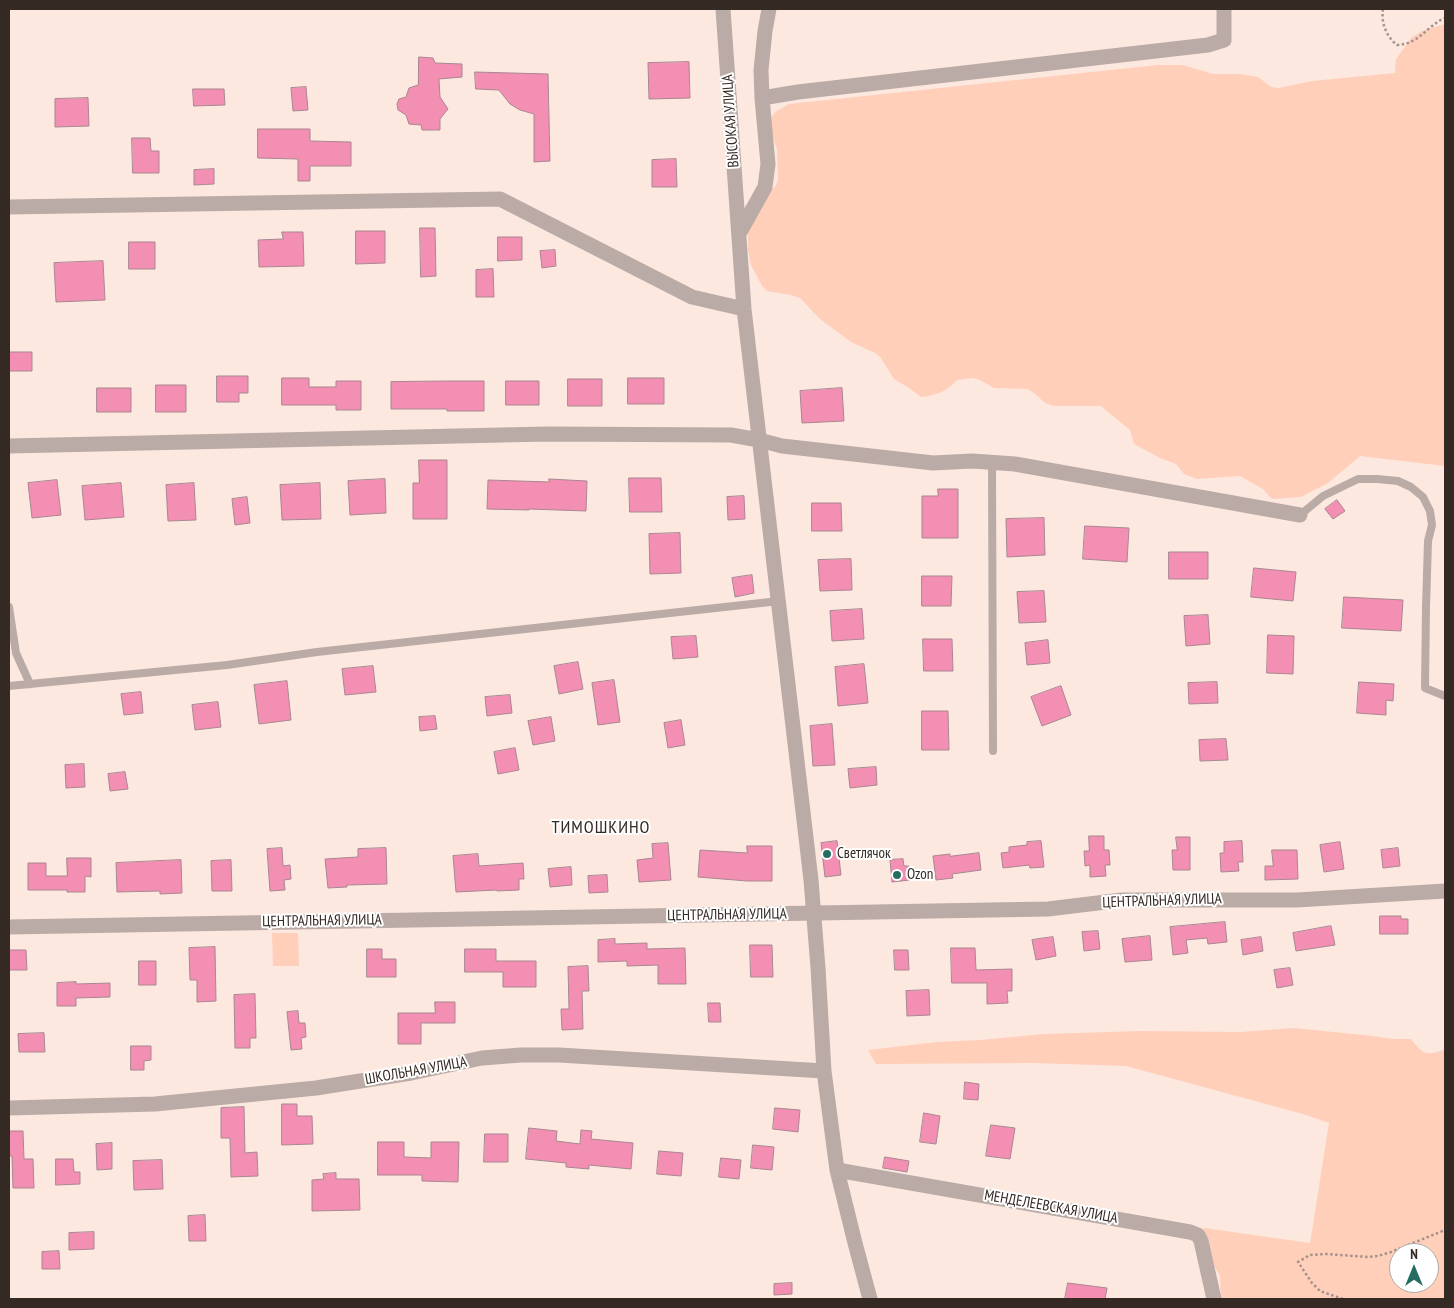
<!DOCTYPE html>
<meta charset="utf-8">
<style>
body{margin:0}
#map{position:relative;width:1454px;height:1308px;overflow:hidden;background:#fde8e0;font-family:"PT Sans Narrow",sans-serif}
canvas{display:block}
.frame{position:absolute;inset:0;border:10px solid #352924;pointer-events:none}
.north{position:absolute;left:1389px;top:1243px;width:50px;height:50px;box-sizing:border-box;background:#fff;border:1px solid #aea9a7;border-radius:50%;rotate:0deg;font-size:14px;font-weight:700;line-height:20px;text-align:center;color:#352924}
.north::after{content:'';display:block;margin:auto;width:18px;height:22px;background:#256d62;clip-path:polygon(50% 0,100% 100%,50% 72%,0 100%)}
</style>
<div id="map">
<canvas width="1454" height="1308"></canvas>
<div class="frame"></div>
<div class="north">N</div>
</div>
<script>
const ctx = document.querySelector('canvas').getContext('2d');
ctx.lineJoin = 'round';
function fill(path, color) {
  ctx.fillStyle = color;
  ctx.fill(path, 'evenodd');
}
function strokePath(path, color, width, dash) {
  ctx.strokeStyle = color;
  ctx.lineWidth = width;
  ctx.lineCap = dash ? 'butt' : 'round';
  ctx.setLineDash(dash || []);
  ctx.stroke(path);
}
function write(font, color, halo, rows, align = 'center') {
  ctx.font = font + ' "PT Sans Narrow",sans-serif';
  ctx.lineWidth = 4;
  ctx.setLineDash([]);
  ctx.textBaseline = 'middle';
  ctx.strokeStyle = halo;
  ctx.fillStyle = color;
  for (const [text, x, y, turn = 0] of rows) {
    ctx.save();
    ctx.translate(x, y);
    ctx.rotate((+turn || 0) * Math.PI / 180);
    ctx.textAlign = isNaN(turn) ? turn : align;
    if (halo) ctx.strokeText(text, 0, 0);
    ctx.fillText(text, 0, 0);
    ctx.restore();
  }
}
const green = new Path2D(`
 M1445,24v442l-85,-10 -32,27 -27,14 -29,2 -9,-10 -23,-13 -43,3 -13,-5 -8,-10 -16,-6 -26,-14 -4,-14 -29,-24h-48l-8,-3 -11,-10 -7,-4 -33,-1 -14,-8 -7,-2 -16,2c-9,11 -22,16 -36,17l-12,-9 -15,-9 -13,-21 -6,-5 -24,-11 -31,-23 -20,-21 -9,-3 -24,-4 -5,-5 -11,-21 -3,-15v-24l7,-15 21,-26 2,-6 -1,-30 -8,-22 2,-9 4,-6 14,-8 369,-39h25l30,9h27l18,3 13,10 8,1 33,-7 83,-8 1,-14 16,-22 10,-6z
 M272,933h26l1,33h-26z
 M1294,1028l79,8 20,3h18c12,15 15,18 34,10v250h-224l-1,-23 -18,-32 2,-16 106,15 19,-120 -26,-9 -177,-48 -92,-3 -158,1 -8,-14 69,-8 43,-2 64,-6 97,-3 99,1zM1399,1253h30v30h-30z`);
const building = new Path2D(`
 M419,57l14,1 2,5 27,1v13l-23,2 1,18 8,12 -8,10v11h-18l-1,-5 -12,-1 -3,-9 -8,-5 -1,-6 2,-5 7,-2 3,-9 9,-3z
 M689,62l1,36 -41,1 -1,-36z
 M475,72l73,2 2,87 -16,1v-48l-14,-4 -10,-6 -11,-14 -23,-1z
 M306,87l2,23 -15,1 -2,-23z
 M193,89h31l1,16 -31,1z
 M88,98l1,28 -34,1v-28z
 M258,129h52v12l41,1v24h-41v15h-12v-22l-40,-1z
 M132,138h18l1,13h8v22h-26z
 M676,159l1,28h-25v-27z
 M214,169v15l-20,1v-15z
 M420,228h15l1,48 -15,1z
 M356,231h29v32l-29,1z
 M282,232h21l1,34 -45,1 -1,-27 25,-1z
 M498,237h24v23l-24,1z
 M129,242h26v27h-26z
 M555,250l1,16 -14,2 -2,-17z
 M103,261l2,39 -49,2 -2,-39z
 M493,269l1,28h-18v-27z
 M9,352h23v19h-23z
 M217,376h31v17h-9v9h-22z
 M282,378h27v9h27v-6h25v29h-25v-5h-54z
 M628,378h36v26h-36z
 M568,379h34v27h-34z
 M447,381h37v30h-37v-2h-56v-27z
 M506,381h33v24h-33z
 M156,385h30v27h-30z
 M97,388h34v24h-34z
 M842,388l2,33 -42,2 -2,-32z
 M419,460h28v59h-34v-36h6z
 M629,478h32l1,34h-32z
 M385,479l1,34 -36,2 -2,-34z
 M549,479l38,2 -1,30 -57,-2v1l-42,-1 1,-29 61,2z
 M57,480l4,35 -29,3 -4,-35z
 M121,483l3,34 -39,3 -3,-34z
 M194,483l2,37 -28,1 -2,-36z
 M320,483l1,36 -39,1 -2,-35z
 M938,489h20v49h-36v-42h16z
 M744,496l1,23 -17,1 -1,-23z
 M247,497l3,26 -15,2 -3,-26z
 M1337,500l8,11 -12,8 -8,-10z
 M812,503h29l1,28h-30z
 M1044,518l1,37 -38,2 -1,-38z
 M1085,526l44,2 -2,34 -44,-3z
 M680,533l1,40 -31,1 -1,-40z
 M1169,552h39v27h-39z
 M851,559l1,31 -32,1 -2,-31z
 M1254,568l42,4 -3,29 -42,-4z
 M752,575l2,18 -19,4 -3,-19z
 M922,576h30l-1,30h-29z
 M1044,591l2,31 -27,1 -2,-31z
 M1344,597l59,3 -2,31 -59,-3z
 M862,609l2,30 -32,2 -2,-30z
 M1208,615l2,29 -24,2 -2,-30z
 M1268,635l26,1 -1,38 -26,-1z
 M696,636l2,21 -25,2 -2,-22z
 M923,639h29l1,32h-29z
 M1048,640l2,23 -23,2 -2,-22z
 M578,662l5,27 -24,5 -5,-28z
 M864,664l4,39 -30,3 -3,-39z
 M373,666l3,26 -31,3 -3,-26z
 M614,680l6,42 -22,3 -6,-42z
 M287,681l4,39 -32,4 -5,-39z
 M1217,682l1,21 -29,1 -1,-21z
 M1359,682l35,2 -1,17 -7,-1v15l-29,-2z
 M1061,686l10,29 -29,11 -11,-29z
 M141,692l2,21 -19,2 -3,-21z
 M510,695l2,18 -25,3 -2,-19z
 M218,702l3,25 -26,3 -3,-25z
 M922,711h26l1,39h-27z
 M435,716l2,13 -17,2 -1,-14z
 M551,717l4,24 -22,4 -5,-24z
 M681,720l4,25 -17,3 -4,-25z
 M832,724l3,41 -22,1 -3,-40z
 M1226,739l2,21 -28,1 -1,-21z
 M515,748l4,22 -21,4 -4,-22z
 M84,764l1,23 -19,1 -1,-23z
 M876,767l1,18 -27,3 -2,-19z
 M125,772l3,17 -18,2 -2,-17z
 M1089,836h15v14h5l1,15h-5l1,11 -16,1v-12l-5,1 -1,-15h5z
 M1176,837h14v33h-17l-1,-20h5z
 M837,841l4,34 -16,2 -4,-34z
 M1041,841l3,26 -14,1 -1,-3 -26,3 -2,-15 8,-1v-5l18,-2v-3z
 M1242,841l1,21h-5l1,9 -18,1 -1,-19h4v-11z
 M1340,842l4,27 -20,3 -4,-27z
 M668,843l3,37 -32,2 -2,-22 16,-2 -1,-14z
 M747,846h25v35h-25l-49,-4 2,-27 47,3z
 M282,848l1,18 7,-1 1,14 -7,1 1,10 -15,1 -3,-42z
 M386,848l1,36 -40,1v2l-19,1 -3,-29 33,-2v-8z
 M1398,848l2,18 -17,2 -2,-18z
 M1272,850h25l1,29 -33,1v-14h8z
 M979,853l2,17 -29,4 1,4 -17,2 -3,-24 17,-2v2z
 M478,854l1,12 44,-3 1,16h-5v11l-22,1v-1l-41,2 -3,-36z
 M67,858h24v19l-6,-1v16h-18v-2h-39v-27h18v13h21z
 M903,859l1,7h5l1,14 -18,2 -2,-22z
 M181,860l1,33 -22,1v-3l-43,1 -1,-29z
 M231,860l1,31h-20l-1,-30z
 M571,867l1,18 -22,2 -2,-18z
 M607,875l1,17 -19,1 -1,-17z
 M1380,916h21v3h7v15h-28z
 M1225,922l2,20 -19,2 -1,-6 -21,2 2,13 -15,2 -3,-28z
 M1331,926l4,19 -39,6 -3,-18z
 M1098,931l2,18 -16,2 -2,-19z
 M1150,936l2,24 -27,2 -3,-23z
 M1053,937l3,19 -20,4 -4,-20z
 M1261,937l2,14 -20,4 -2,-15z
 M615,939v5l32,-1v6l38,-1 1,36h-28v-19l-31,1v-5l-29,1v-22z
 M750,945h22l1,32h-22z
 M215,947l1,54 -19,1v-22h-7l-1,-32z
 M951,948h24l1,22 36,-1v22h-5l1,12 -21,1v-21h-35z
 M367,949h15v10h14v18h-29z
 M465,949h31v12h40v26h-33v-15h-38z
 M9,950h17l1,20h-18z
 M894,950h14l1,20h-14z
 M139,961h17v24h-17z
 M588,966l1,25h-7l1,38 -21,1 -1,-21h8l-1,-42z
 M1290,968l3,17 -16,3 -3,-18z
 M76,982v2l34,-1v14l-34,1v8h-19v-23z
 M929,990l1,25 -23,1 -1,-25z
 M255,994l1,44h-6v10h-15l-1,-53z
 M435,1002h20v21h-34v21h-23v-31h37z
 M708,1003h12l1,19h-12z
 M298,1011l1,12h6l1,14 -5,1 1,11 -11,1 -4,-38z
 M44,1033l1,19h-26l-1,-18z
 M131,1046h20v14l-7,1v9h-13z
 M965,1082l14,2 -1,16 -14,-1z
 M282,1104h15v12h15l1,28 -31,1z
 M244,1107l1,46 12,-1 1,24 -27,1 -1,-39h-9v-30z
 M775,1108l25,2 -2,22 -25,-3z
 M924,1113l16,3 -4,28 -16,-2z
 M991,1125l24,3 -5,31 -24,-3z
 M529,1128l28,3 -1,10 24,3 1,-14 11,1 -1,8 42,4 -2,26 -42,-4v4l-23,-2v-4l-40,-4z
 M9,1131h14l1,28h9l1,29h-21l-1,-32h-3z
 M485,1134h23v28h-24z
 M378,1142h26v15l27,1v-16h28l-1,40 -36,-1v-6h-44z
 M112,1143v26l-15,1 -1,-26z
 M753,1145l21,2 -2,23 -21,-2z
 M659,1151l24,2 -2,23 -24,-2z
 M885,1157l24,4 -2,11 -24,-4z
 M721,1158l20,2 -2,19 -20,-2z
 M56,1159h17l1,13h6v12l-24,1z
 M162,1160l1,29 -29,1 -1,-29z
 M336,1173v6h23l1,31 -48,1v-31l12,-1 -1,-5z
 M205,1215l1,26h-17l-1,-25z
 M94,1232v17l-25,1v-17z
 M59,1251l1,18h-18v-17z
 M792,1283v11l-18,1v-11z
 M1068,1283l39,5 -2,11h-40z`);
const path = new Path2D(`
 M1383,9c-2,14 3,27 14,36 23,-1 29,-19 48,-27
 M1343,1299l-23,-8 -8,-8 -14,-21 12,-7 16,-1 42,3 10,-1 13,-4 54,-22`);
const lane = new Path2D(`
 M992,462l1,289
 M1300,515l23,-19 35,-17h19l21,2 13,6 12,10 7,14 2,14 -4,16 -2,66 -1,81 20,8
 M9,607l7,46 14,31
 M9,686l218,-21 90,-13 462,-51`);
const street = new Path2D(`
 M723,9l21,300 67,571 7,88 6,103 13,99 18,73 15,56
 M762,98l36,-6 410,-47 16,-5v-31
 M9,207l491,-8 192,98 52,12
 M740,232l25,-45 3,-23 -6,-66 -1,-28 4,-39 4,-22
 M9,446l538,-12 184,1 28,5 23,6 151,17 39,-2 43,3 285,51
 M9,927l1039,-18 74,-9h175l148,-9
 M9,1108l146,-4 161,-16 95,-15 71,-15 39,-3h38l265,16
 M837,1170l353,62 8,3 3,6 13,58`);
const markers = [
 [827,854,5,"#256d62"],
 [897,875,5,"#256d62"]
];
const streetNames = [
 ["ВЫСОКАЯ УЛИЦА",731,121,-94],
 ["ЦЕНТРАЛЬНАЯ УЛИЦА",1162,901,-2],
 ["ЦЕНТРАЛЬНАЯ УЛИЦА",727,915,-1],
 ["ЦЕНТРАЛЬНАЯ УЛИЦА",322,921,-1],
 ["ШКОЛЬНАЯ УЛИЦА",416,1071,-10],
 ["МЕНДЕЛЕЕВСКАЯ УЛИЦА",1051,1207,10]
];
const poiNames = [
 ["Светлячок",837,854],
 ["Ozon",907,875]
];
const quarterNames = [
 ["ТИМОШКИНО",601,828]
];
fill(green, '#ffcfba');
fill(building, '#f38fb2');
strokePath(building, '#a88791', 1);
strokePath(path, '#a4938c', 2.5, [2.5, 2.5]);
strokePath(lane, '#baaba6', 8);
strokePath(street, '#baaba6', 15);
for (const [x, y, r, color] of markers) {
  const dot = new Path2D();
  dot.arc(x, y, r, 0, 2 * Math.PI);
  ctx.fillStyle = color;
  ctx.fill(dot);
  strokePath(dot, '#fff', 2);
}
write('15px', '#352924', '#fff', streetNames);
write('15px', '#352924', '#fff', poiNames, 'left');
ctx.letterSpacing = '1px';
write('18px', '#352924', '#fff', quarterNames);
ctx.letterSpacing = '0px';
</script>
